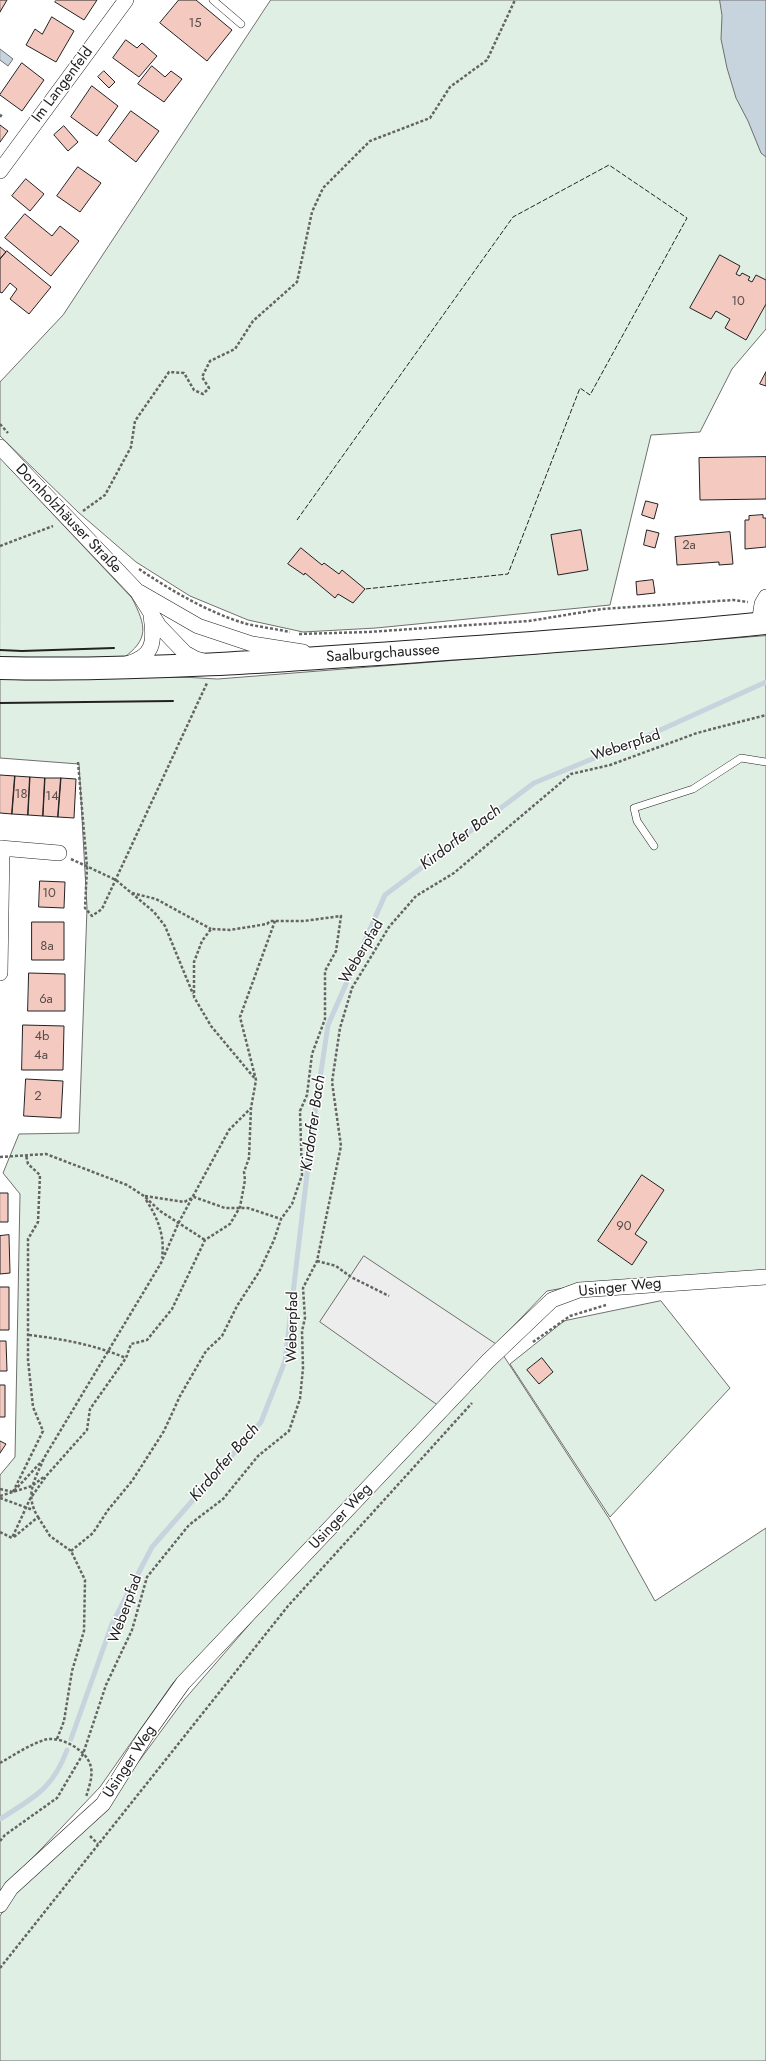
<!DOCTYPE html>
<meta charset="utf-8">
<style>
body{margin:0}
canvas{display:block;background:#fff}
</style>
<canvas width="766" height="2061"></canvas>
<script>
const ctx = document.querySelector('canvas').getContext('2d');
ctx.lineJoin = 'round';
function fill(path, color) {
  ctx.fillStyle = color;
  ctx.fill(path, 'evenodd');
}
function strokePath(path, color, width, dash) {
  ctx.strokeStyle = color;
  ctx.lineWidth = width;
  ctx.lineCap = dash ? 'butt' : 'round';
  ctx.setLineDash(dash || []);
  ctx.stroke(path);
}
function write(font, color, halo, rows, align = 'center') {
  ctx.font = font + ' Jost,sans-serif';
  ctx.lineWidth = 3;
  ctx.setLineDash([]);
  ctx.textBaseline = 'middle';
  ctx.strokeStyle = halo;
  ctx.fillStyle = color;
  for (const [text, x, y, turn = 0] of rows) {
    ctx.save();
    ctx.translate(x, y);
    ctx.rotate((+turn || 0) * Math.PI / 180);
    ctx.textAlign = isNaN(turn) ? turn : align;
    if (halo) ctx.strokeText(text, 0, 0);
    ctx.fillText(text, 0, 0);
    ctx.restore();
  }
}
const green = new Path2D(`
 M271,0h495v329l-34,40 -32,63 -49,3 -41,170 -234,23 -73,4 -55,-12 -58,-24 -54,-34 -58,-50 -78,-76v-54l63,-67z
 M0,458l132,140c14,28 18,41 -10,61l-122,-2z
 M766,636v637l-180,11 -39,7 -51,53 114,176 45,81 111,-73v533h-766v-145l14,-23 83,-75 87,-118 247,-286 -258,269 -73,104 -95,100 -5,8v-420l15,-18 5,-263 -17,-21 16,-39 60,-1 8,-225 -8,-144 -79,-6v-79c72,4 145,-6 217,0z
 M661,1301l69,87 -120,129 -100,-153 54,-43z`);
const parking = new Path2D(`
 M364,1256l132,88 -57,62 -119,-84z`);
const water = new Path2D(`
 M720,0h46v157l-5,-4 -13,-32 -12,-23 -9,-30 -6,-29 1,-23z
 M0,49l13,10 -5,7 -8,-6z`);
const stream = new Path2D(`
 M71,1739l41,-115 40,-77 109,-125 24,-61 27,-229 16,-107 57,-130 149,-112 111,-46 121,-55
 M0,1819c33,-21 53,-30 67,-69`);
const building = new Path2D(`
 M0,0h7l-7,12z
 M57,0h40l-13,20 -29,-18z
 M179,0h17l36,30 -25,31 -47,-38z
 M52,17l22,14 -18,31 -30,-17 9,-16 7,5z
 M126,40l11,8 5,-5 15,13 -18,21 -26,-19z
 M22,63l22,17 -22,31 -22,-16z
 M152,66l13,11 6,-6 11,8 -18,23 -26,-18z
 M104,71l11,11 -6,6 -11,-11z
 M92,86l26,20 -21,30 -26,-19z
 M131,111l28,20 -23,31 -27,-21z
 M0,125l8,6 -8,11z
 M64,126l14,16 -10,9 -14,-16z
 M78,167l23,16 -21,29 -23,-16z
 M26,179l18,15 -14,17 -18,-15z
 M25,214l27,22 8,-10 19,15 -28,35 -46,-38z
 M0,247l6,5 -6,7z
 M7,251l44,36 -22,27 -19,-15 7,-10 -7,-6 -8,10 -2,-1v-33z
 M720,255l20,11 -4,8 4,2 2,-3 8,4 -2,3 4,2 4,-7 10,5v24l-20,36 -21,-12 5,-9 -14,-8 -5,8 -21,-11z
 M766,372v14l-6,-2z
 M766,457v42l-66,1 -1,-42z
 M646,501l12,3 -4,15 -12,-4z
 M763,515v3h3v29l-21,2v-29h4v-4z
 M581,530l7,40 -30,5 -7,-40z
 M647,530l12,3 -4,15 -11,-3z
 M730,532l3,32 -14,1v-3l-42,3 -2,-28z
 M301,548l21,17 2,-2 15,11 3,-4 23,19 -12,14 -15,-9 -3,4 -30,-25 -1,2 -16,-11z
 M653,580l2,13 -18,2 -1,-13z
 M0,775l15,1 -3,38 -12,-1z
 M15,776l15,1 -2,38 -16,-1z
 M30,777l15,1 -2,38 -15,-1z
 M45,778h16l-3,39 -15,-1z
 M61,778l15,1 -2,39 -16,-1z
 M40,881l25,1 -1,26 -25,-1z
 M32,922h32v38h-32z
 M29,973l36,1v37h-37z
 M23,1025l41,1 -1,44h-41z
 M26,1079l37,2 -2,37 -37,-2z
 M642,1175l22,15 -29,44 12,8 -15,23 -34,-24z
 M0,1193h8v29h-8z
 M9,1235l1,38 -10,1v-38z
 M0,1287h9v43h-9z
 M0,1341h6l1,30h-7z
 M542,1358l11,14 -14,12 -12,-14z
 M0,1385h5v32h-5z
 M0,1441l6,3 -6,9z`);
const path = new Path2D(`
 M0,117l2,-3
 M0,424l8,9
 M83,511l22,-16 26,-48 4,-26 34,-49 15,1 10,17 9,4 6,-6 -7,-11 8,-16 25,-12 18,-28 44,-39 15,-70 11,-24 47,-47 60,-23 20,-31 37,-27 28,-60
 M0,546l53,-20
 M139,569c33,22 70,44 108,55 14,3 29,5 43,8
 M299,634l69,-2 161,-11 73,-12 131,-9 15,2
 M78,762l9,105 -2,41 7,8 10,-7 105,-226
 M71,859l45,21 38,32 11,14 28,68
 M132,893l24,6 55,30
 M0,1157l46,-3 81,31 17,11 16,15 45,29
 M145,1196l39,6 10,-5 31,11h23l33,11
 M146,1200c12,18 19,36 16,58
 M317,1261l19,5 15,11 38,19
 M29,1335c34,4 66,10 97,23
 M533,1342l37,-26 36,-11
 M0,1489l13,3 29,-31
 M13,1492l30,-61 -10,-24 -5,-47v-121l10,-17 2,-47 -12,-11 -2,-9
 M0,1496l32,-10 13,-10
 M0,1498l33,12
 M38,1517l12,19 21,15 14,29 -1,51 -12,40 -8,50 -7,18
 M0,1532l12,6 18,-39 17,-24 40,-45 3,-21 36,-51 5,-14 16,-4 25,-31 33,-69 25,-16 10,-17 5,-27 -1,-8 5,-14 2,-50 5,-28 -16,-63 35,-96
 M14,1537l24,-20c-14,-23 -3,-37 6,-59l117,-195 18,-41 50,-92 21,-21
 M71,1551l22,-18 15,-23 24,-29 32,-50 16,-35 26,-45 16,-15 15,-30 22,-34 15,-32 7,-21 11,-15 10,-29 -2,-64 7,-16 5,-41 13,-35v-48l11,-20 5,-35 -37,5h-34l-3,3 -37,6 -19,-1 -9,12 -8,21v35l17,29 45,54
 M0,1763c14,-8 29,-18 44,-23 15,-5 41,9 46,24 4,10 -1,23 -4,33
 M90,1836l8,8
 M0,1841l5,-6 52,-37 26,-44 23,-69 26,-55 15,-53 42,-52 34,-26 35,-43 31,-25 11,-32 3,-31 -1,-37 3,-13 -2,-30 14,-27 24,-115 -9,-64 8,-54 12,-40 37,-61 27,-31 38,-23 117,-99 39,-9 87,-32 69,-18
 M0,1968l288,-362 184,-203`);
const service = new Path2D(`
 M213,0l28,24
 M654,846l-17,-25 -3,-13 59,-19 48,-31 25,4`);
const minor = new Path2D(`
 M0,171l126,-171
 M0,447l137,144 22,35 26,27 11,6 10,3
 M139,592l59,34 54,18 51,8
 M759,624l3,-20 4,-7
 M127,664c27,-8 28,-22 24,-48
 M0,848l59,5
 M0,973l2,-125
 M0,1905l11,-17 92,-84 43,-69 37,-52 305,-322 64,-61 27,-10 187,-13`);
const primary = new Path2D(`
 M0,668c140,3 280,-7 420,-17 115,-8 231,-16 346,-28`);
const fence = new Path2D(`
 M297,520l216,-303 96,-52 78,53 -97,177 -10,-7 -72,186 -143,15`);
const wall = new Path2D(`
 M0,650l22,1 92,-3
 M0,703l173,-2`);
const numberNames = [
 ["15",195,24],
 ["10",738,302],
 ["2a",689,546],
 ["18",21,795],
 ["14",52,797],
 ["10",49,894],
 ["8a",47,947],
 ["6a",46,1000],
 ["4b",42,1037],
 ["4a",41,1056],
 ["2",38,1097],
 ["90",624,1227]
];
const streetNames = [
 ["Im Langenfeld",63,85,-53],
 ["Dornholzhäuser Straße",68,519,46],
 ["Saalburgchaussee",383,654,-4],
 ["Weberpfad",626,746,-18],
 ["Weberpfad",362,952,-59],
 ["Usinger Weg",620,1288,-6],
 ["Weberpfad",293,1327,-89],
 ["Usinger Weg",341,1517,-47],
 ["Weberpfad",126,1609,-70],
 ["Usinger Weg",130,1762,-57]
];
const waterNames = [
 ["Kirdorfer Bach",461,838,-37],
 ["Kirdorfer Bach",314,1123,-82],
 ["Kirdorfer Bach",225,1463,-49]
];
fill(green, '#e0efe3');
strokePath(green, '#6f6f6f', 1);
fill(parking, '#ededed');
strokePath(parking, '#6f6f6f', 1);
fill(water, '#c7d3dd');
strokePath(water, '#6f6f6f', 1);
strokePath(stream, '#c7d3dd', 5);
fill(building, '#f3c9c0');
strokePath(building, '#222', 1);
strokePath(service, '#222', 8);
strokePath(minor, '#222', 16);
strokePath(primary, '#222', 24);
strokePath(path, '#646464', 2.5, [3, 2]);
strokePath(service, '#fff', 7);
strokePath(minor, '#fff', 15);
strokePath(primary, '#fff', 22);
strokePath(fence, '#222', 1, [5, 2]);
strokePath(wall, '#222', 2);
write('13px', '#564c4a', null, numberNames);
write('15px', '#222', '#fff', streetNames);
write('italic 16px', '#222', '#fff', waterNames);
</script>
